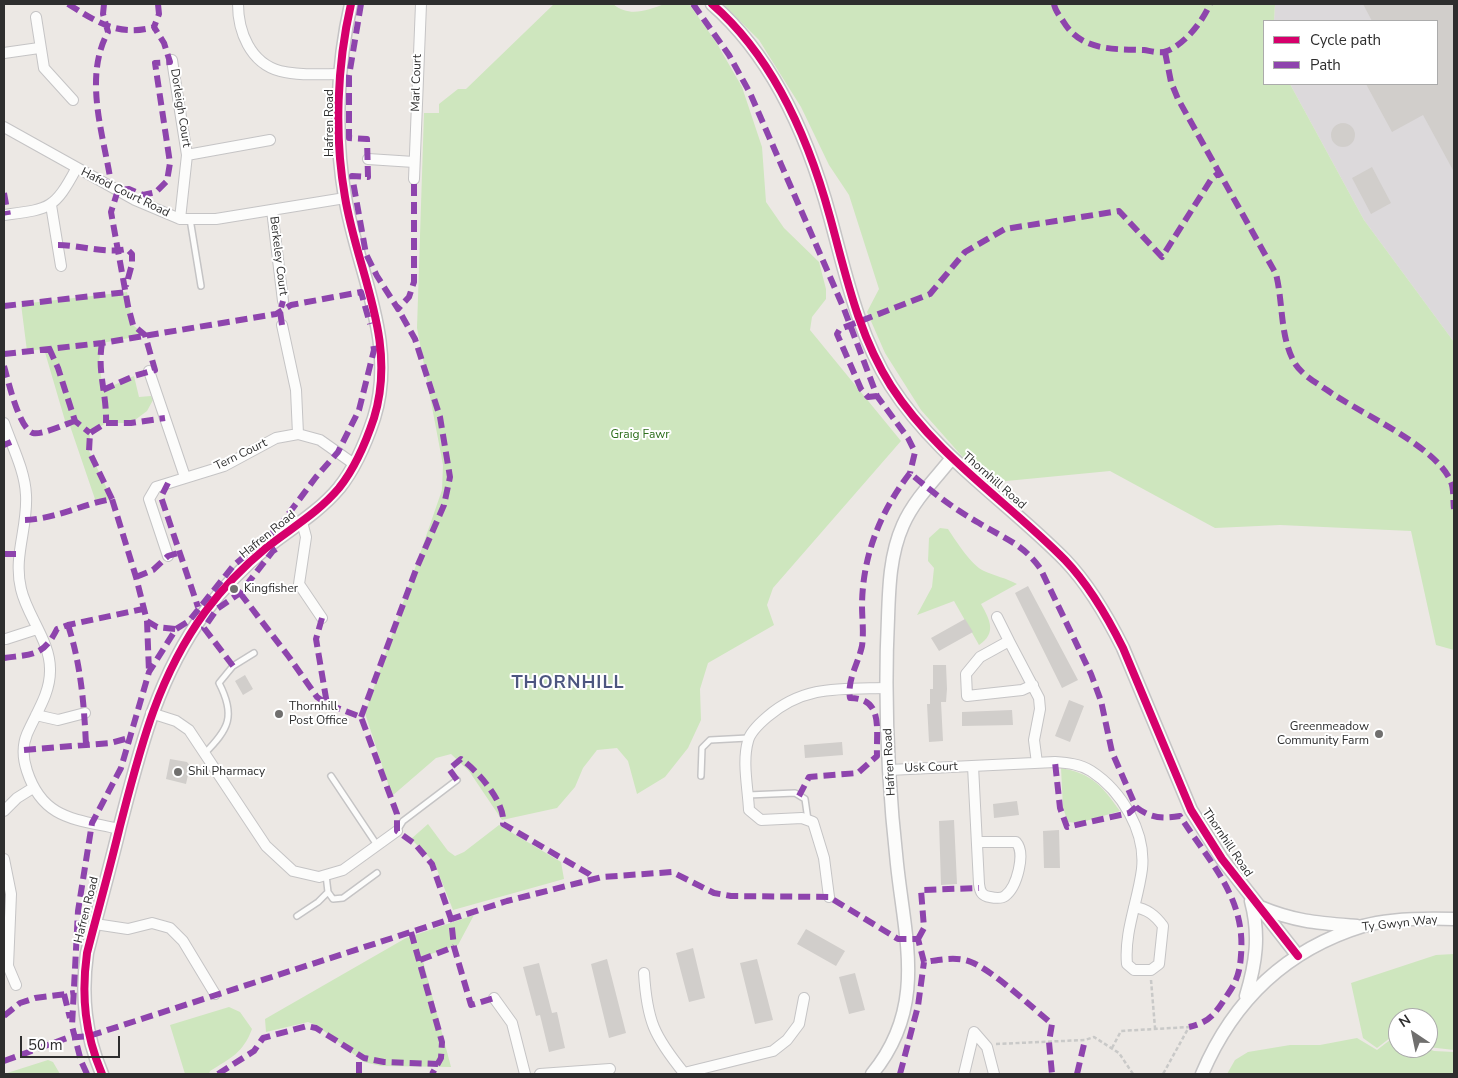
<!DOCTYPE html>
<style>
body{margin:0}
#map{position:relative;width:1458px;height:1078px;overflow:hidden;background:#ece8e4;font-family:"Nunito Sans",sans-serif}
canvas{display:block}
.frame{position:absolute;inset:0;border:5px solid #2e2e2e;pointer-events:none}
.legend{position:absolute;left:1263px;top:20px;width:175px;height:65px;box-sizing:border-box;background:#fff;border:1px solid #ababab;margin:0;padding:6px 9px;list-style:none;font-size:15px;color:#2e2e2e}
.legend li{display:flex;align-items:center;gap:10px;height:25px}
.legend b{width:25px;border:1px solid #ababab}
.north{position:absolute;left:1388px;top:1008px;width:50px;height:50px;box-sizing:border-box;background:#fff;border:1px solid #ababab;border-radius:50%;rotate:326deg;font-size:14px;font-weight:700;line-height:20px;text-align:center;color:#2e2e2e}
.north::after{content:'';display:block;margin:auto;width:18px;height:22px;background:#706f6e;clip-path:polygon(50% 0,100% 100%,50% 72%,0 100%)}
.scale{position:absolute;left:20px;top:1036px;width:100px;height:22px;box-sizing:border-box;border:2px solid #2e2e2e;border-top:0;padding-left:6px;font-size:15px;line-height:18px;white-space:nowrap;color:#2e2e2e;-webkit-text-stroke:4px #fff;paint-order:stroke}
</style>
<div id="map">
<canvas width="1458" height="1078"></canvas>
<div class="frame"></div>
<ul class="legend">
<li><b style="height:6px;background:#d6006c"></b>Cycle path</li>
<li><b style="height:6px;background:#8e44ad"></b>Path</li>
</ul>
<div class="north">N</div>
<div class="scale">50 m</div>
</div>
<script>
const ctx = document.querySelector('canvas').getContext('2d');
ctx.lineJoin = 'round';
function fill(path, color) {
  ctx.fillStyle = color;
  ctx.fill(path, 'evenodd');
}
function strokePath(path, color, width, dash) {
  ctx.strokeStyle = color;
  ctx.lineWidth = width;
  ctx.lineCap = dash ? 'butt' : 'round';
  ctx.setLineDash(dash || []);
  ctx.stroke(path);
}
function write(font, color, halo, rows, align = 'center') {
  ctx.font = font + ' "Nunito Sans",sans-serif';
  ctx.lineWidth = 4;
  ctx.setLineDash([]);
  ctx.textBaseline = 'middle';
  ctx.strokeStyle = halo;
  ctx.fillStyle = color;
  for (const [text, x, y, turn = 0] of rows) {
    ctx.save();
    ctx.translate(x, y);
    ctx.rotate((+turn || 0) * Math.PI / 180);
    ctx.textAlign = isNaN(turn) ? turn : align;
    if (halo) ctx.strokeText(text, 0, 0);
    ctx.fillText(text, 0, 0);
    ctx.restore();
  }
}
const industrial = new Path2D(`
 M1275,4h179v338l-90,-122 -74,-136h147v-63h-163z`);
const green = new Path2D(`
 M554,4h59c17,14 34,6 52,0 7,-2 17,0 24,0l27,38 26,45 20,60 4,55 18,26 35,34 7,27v10l-14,18 -2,13 91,111 -128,147 -6,17 7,20 -66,38 -8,26 1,31 -13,28 -23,29 -28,17 -9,-33 -11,-13 -20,2 -14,18 -8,19 -18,21 -55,12 -33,-49 -18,-17 -15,4 -44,38 -27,-83 77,-223 1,-25 -26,-137 7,-215h15v-9l19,-15h8z
 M723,4h552l-1,17h-10v63h26l74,136 90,122v308l-18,-5 -25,-114 -131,-6 -65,3 -105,-57 -114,11 -28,-19 -47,-53 -36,-57 -18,-41 12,-23 -30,-94 -20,-30 -28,-58 -42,-67z
 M127,292l6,33 12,10 -43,8 -3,19 4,28 31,-14 5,21 12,-1 2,4 -6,11 -16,12h-25l-16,10 -1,18 23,48 -16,3 -27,-79 -3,1 -22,-75 -17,2 -6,-47z
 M940,528l8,1c8,12 24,37 36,42 11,5 22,7 33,13l-36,20c9,16 16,29 -2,41l-25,-44 -37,14 15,-28 2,-19 -6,-7 1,-23z
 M1061,768c32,6 41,18 59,43l-41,12 -11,-1 -5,-14z
 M428,824l20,27 7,5 9,-4 35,-27 62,37 3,17 -111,31 -19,-48 -23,-23z
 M474,915l-16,30 -36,12 29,110 -70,-1 -17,-4 -48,-37 -8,-3 -42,10 -1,-13 141,-81z
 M1454,954v96l-26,-3v-29h-30v21l-8,-1 -13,10 -14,-10 -12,-55 85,-28z
 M229,1007l11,5 12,17c-9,24 -21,29 -42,42l-1,3h-24l-15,-49z
 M1357,1038l20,12 13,-10h8v8h28l8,3 20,1v22h-227l8,-14 13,-8 42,-7h30z
 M48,1060l5,2 7,12h-56z`);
const building = new Path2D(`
 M1363,4h91v168l-31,-57 -31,17 -26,-48h71v-63h-65z
 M1331 135a12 12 0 1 1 24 0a12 12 0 1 1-24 0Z
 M1372,167l19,36 -20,11 -19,-36z
 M1028,586l50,94 -16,8 -47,-95z
 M965,619l8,13 -34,19 -8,-13z
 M933,665h13l1,24 -1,13h-5l2,39 -14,1 -2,-38h3v-15h3z
 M245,675l8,14 -10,6 -8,-14z
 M1069,700l15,6 -14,36 -15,-6z
 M1012,710l1,15 -51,1v-14z
 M842,742l1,13 -38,3 -1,-13z
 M170,759l17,3 3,4 -4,18 -20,-5z
 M1017,801l2,14 -25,3 -1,-14z
 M954,820l3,64 -16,1 -2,-64z
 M1059,830l1,38h-16l-1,-37z
 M806,929l39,22 -9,15 -39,-22z
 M693,948l12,50 -16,4 -13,-49z
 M607,959l19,74 -17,5 -18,-74z
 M757,959l16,61 -18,4 -15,-61z
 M539,963l13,50 5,-1 8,36 -16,4 -9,-37 -4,1 -13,-49z
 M855,973l10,37 -16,4 -10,-37z`);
const path = new Path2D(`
 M1151,980l4,48
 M996,1044l89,-4 9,-3 25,16 14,21
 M1112,1048l9,-17 68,-4 -26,47`);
const service = new Path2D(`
 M190,219l11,67
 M204,754c25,-25 32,-38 15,-71l14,-17 21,-13
 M331,776l46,69
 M701,776l1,-28 8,-8 38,-2
 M748,795l47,-2 10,6 3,21
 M397,831l6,-10 54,-41
 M326,875l2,17 5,7 10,-1 34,-25
 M297,916l21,-14 10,-10`);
const minor = new Path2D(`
 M238,4c0,27 12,59 42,67 19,5 42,3 61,3
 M36,17l8,51 29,32
 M4,53l35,-5
 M172,60l15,95 -7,64
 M4,127l131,73 45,19h36l129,-21
 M187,155l83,-15
 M368,159l46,3
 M414,179l7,-175
 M51,205l10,61
 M272,210l11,91
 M4,215c45,-6 50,-5 72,-46
 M282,325l14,65 2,44
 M149,371l36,106
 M4,423c8,23 21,48 22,72 2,33 -13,61 -5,94 6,27 30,53 29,82 0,23 -14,42 -23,63 -5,12 -4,25 0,37 16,49 49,48 92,58
 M302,522l4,15 -7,47 23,34
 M168,556l-19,-57 7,-12 68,-21 52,-28 22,-4 22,6 34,24
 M997,617l12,24
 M6,639l31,-10
 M1033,685l-11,5 -55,6 -1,-22 14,-17 29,-16 30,57 1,11 -6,31 3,23
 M151,713l25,8 13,9 77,116 27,25 26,6 24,-7 54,-39
 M36,715l22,5 27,-7
 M973,766l6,118c1,8 3,12 11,13 5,1 11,2 15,-1 12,-9 21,-43 11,-54h-39
 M889,770l166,-8c13,1 25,2 36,9 31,20 55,61 51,98 -4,32 -18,63 -15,95l7,6h17l8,-6 4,-38c-8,-11 -16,-17 -29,-19
 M4,811l13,-13 16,-10
 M4,859l7,35 -3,72 8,19
 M829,897l-5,-39 -11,-36 -11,-4 -41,2 -12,-10c-1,-22 -7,-48 -1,-69 2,-9 12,-18 19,-24 37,-32 73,-28 119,-29
 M95,924l33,5 24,-6 18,5 13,13 32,53
 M644,973c3,48 10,63 40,100l89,-22 14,-11 12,-16 5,-26
 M494,998l18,25 13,51
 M540,1074l70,-5
 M964,1074l10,-42 13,15 7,27`);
const tertiary = new Path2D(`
 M712,4c62,54 97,136 118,213 16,58 28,117 61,169 45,70 116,115 174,174 24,25 42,56 58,88l68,162 31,49 76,97
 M1260,907c36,15 59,16 97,19
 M1246,996c10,-33 14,-61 5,-95
 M102,1074c-17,-40 -21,-78 -15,-121 11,-43 23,-85 33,-127 20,-77 37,-148 85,-214 17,-23 39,-46 61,-64 25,-20 52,-35 73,-60 16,-20 27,-46 35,-70 24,-77 -17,-147 -29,-221 -11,-62 -8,-132 6,-193
 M872,1074c55,-67 33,-134 25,-210 -9,-81 -13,-164 -9,-246 1,-31 2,-64 15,-93 11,-25 32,-46 49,-67
 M1202,1074c31,-73 83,-124 161,-148 28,-8 62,-8 91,-7`);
const quiet = new Path2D(`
 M68,4c29,18 50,33 86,23
 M104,4l-1,10 5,18c-24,44 -6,98 2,145l-3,8
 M361,4l-12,72v62l18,1 1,38 -16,-1 14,78 11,22 21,33 11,-12 5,-15v-103
 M693,4l36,51 21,38 94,216 33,87 31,42 7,14 -5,21
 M1054,4c1,6 5,11 9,17 18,30 49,28 81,29 7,1 17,4 23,1 18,-7 36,-30 43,-47
 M1165,52l6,30 7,17 98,175c7,28 4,60 17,86 6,13 22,22 34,30 32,23 110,56 124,92 3,7 2,19 3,27
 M4,193l4,22
 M58,245c22,0 47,9 69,4l5,5v10l-6,22
 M4,306l123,-14
 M282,325l-2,-14 3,-10
 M102,343c-5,29 5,51 4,80
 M49,348l9,20 17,53 15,12
 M4,354l98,-11 174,-29 15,-9 70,-13 9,32
 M4,366c4,14 15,63 29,67 9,2 33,-9 42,-12
 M103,390l31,-14 21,-6 -10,-35 -12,-10 -5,-19 -17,-94 7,-22 11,-1 14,6 13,-3 11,-11 3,-18 -15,-100 15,-1 -6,-19 -10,-16 5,-13 -1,-10
 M877,396l-9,1 -7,-8 -24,-55 3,-5 90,-35 35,-42 40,-23 114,-18 43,46 50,-79 7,-5
 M4,445l7,-3
 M168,483l-7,14 37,110
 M112,499l-23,-48 1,-18 16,-10h25l34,-5
 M25,520c30,-1 58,-16 87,-21l24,78 11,44 2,51
 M4,554h14
 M136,577l17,-7 15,-14 13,-4
 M240,593l49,64 28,40 10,7
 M322,618l-6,21 11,65 34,13 36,97v17l18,13 17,20 19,55 3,28 17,58 23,-7
 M147,621l10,6 19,2
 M68,625c13,40 16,79 18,120
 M4,658c28,-4 39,-1 53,-29l11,-4 75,-16
 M233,666l-29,-38 13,-19 23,-16 33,-42 6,-4
 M361,717l56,-150 27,-62 6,-28 -10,-60 -25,-78 -17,-30
 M24,750l86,-7 19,-5
 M457,780l-8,-11 12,-10c17,12 45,44 42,65l86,50 5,5
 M799,796l10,-19 49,-4 19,-17c-1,-26 7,-58 -27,-58 -3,-18 8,-34 12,-52 2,-14 0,-27 0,-42 1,-49 18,-92 48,-131 22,19 44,36 69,50 24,15 43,20 61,45l51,106 10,27 11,51 24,55 -7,6 -62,14 -7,-19 -5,-46
 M1136,807c14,11 27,12 44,9 29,46 66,81 61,139 -1,16 -4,26 -13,39 -12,18 -17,28 -39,33
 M411,932l31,110 -1,16 -9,16
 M918,939l6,-11 -3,-38 58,-2
 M420,960l34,-13
 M64,994l6,24
 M4,1016l16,-13 15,-5 40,-5
 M4,1061l63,-23 22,-2 418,-135 95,-24 70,-5 42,21 17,3 98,1 69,42h20l6,23c16,-2 32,-6 47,0 21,8 62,46 81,62l-3,18 3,32
 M87,1074l-6,-13 -9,-35 6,-115 14,-88 29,-55 28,-96 27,-43 13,-8 45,-56 44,-37 38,-51 22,-25 21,-42 15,-60 -1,-7
 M218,1074l36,-23 9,-13 44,-12 9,2 48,30 20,4 54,2
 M359,1074v-18
 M900,1074l18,-68 6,-44
 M1077,1074l8,-34`);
const cycleway = new Path2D(`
 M712,4c62,54 97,136 118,213 16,58 28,117 61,169 45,70 116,115 174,174 24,25 42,56 58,88l68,162 31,49 76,97
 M102,1074c-17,-40 -21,-78 -15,-121 11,-43 23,-85 33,-127 20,-77 37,-148 85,-214 17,-23 39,-46 61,-64 25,-20 52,-35 73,-60 16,-20 27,-46 35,-70 24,-77 -17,-147 -29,-221 -11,-62 -8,-132 6,-193`);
const markers = [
 [234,589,5,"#706f6e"],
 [279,714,5,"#706f6e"],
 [1379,734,5,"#706f6e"],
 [178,772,5,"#706f6e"]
];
const streetNames = [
 ["Marl Court",417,83,-88],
 ["Dorleigh Court",180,108,81],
 ["Hafren Road",330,123,-90],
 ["Hafod Court Road",125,193,26],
 ["Berkeley Court",278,256,83],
 ["Tern Court",241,455,-26],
 ["Thornhill Road",994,481,41],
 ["Hafren Road",268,535,-39],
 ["Hafren Road",890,762,-93],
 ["Usk Court",931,768,-2],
 ["Thornhill Road",1227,843,56],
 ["Hafren Road",87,910,-76],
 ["Ty Gwyn Way",1400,924,-6]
];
const parkNames = [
 ["Graig Fawr",640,435]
];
const poiNames = [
 ["Kingfisher",244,589],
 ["Thornhill",289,707],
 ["Post Office",289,721],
 ["Greenmeadow",1369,727,"right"],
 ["Community Farm",1369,741,"right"],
 ["Shil Pharmacy",188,772]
];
const districtNames = [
 ["THORNHILL",568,684]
];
fill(industrial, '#dcd9db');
fill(green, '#cee6be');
fill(building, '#d1cecb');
strokePath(service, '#c5c4c5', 8);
strokePath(minor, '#c5c4c5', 12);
strokePath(tertiary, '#c5c4c5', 15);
strokePath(path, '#c9c9c8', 2.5, [4, 2.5]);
strokePath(service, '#fcfcfb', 5);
strokePath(minor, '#fcfcfb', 10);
strokePath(tertiary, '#fcfcfb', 12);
strokePath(quiet, '#8e44ad', 6, [12, 6]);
strokePath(cycleway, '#d6006c', 8);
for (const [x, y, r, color] of markers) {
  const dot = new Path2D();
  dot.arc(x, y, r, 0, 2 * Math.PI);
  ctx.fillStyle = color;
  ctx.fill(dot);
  strokePath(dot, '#fff', 2);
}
write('12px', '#2e2e2e', '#fff', streetNames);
write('12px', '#2c6e1b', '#fff', parkNames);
write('12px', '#2e2e2e', '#fff', poiNames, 'left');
ctx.letterSpacing = '1px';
write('bold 18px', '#4d5680', '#fff', districtNames);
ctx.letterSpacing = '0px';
</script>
